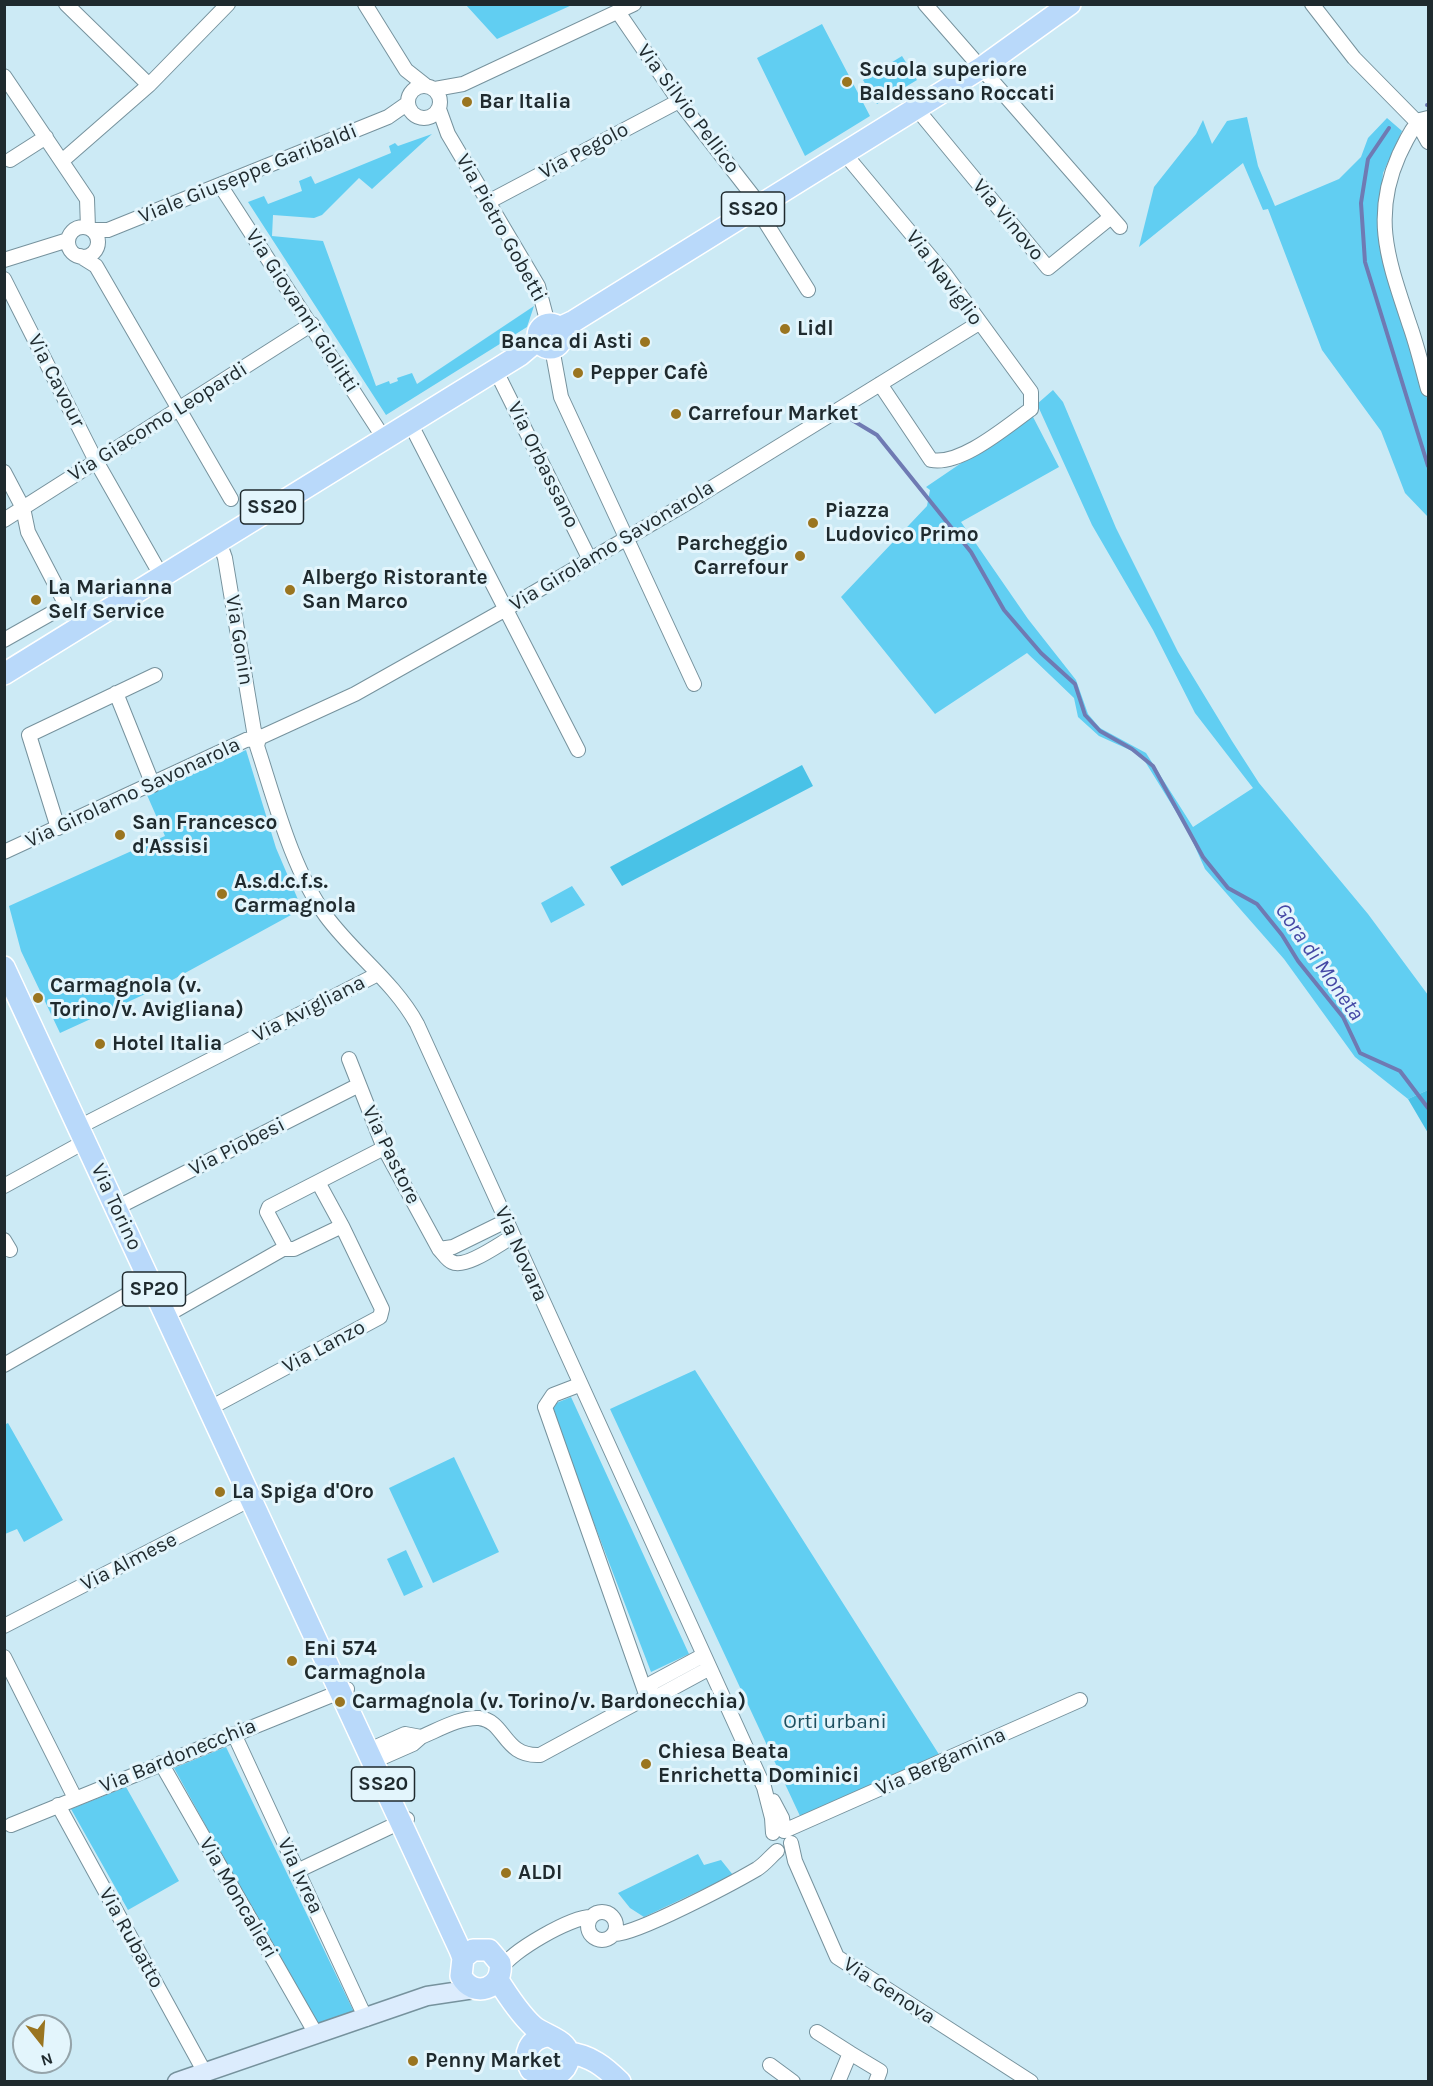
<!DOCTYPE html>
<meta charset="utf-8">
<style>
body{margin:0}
#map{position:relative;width:1433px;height:2086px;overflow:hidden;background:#cceaf5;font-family:Karla,sans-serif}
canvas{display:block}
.frame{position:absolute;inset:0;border:6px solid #1f2a2e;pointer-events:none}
.north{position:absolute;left:12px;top:2014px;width:60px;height:60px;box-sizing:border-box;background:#e3f5fc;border:2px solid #95a4aa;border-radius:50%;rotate:163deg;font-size:16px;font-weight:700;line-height:24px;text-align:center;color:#1f2a2e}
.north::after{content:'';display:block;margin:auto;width:21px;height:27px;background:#9a7520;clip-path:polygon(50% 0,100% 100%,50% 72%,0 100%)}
</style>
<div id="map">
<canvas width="1433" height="2086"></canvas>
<div class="frame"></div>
<div class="north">N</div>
</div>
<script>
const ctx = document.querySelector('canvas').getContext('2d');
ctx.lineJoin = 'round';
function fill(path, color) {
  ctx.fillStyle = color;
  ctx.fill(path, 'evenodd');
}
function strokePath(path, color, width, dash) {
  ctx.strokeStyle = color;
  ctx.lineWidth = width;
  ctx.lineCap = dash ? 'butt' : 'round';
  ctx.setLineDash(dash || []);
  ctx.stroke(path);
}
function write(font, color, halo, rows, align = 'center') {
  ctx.font = font + ' Karla,sans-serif';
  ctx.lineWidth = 6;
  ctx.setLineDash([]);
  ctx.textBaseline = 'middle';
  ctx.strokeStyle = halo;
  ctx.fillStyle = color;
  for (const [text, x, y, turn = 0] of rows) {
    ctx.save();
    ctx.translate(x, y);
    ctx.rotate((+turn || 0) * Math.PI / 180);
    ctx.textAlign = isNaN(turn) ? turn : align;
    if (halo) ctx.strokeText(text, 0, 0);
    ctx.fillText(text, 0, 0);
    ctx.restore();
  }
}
const green = new Path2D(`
 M466,5h106l-75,34z
 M822,24l48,92 -65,40 -48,-98z
 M902,56l15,24 -40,24 -14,-24z
 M1247,117l11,49 17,40 64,-27 22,-22 7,-19 19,-20 15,13 -19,42 -5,56 14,60 36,112v116l-23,-24 -24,-62 -59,-81 -54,-141 -5,1 -20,-47 -104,84 15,-60 42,-53 7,-14 9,24 15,-23z
 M432,134l-60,55 -13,-11 -37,37 -8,3 -41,-3 -1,21 51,5 53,145 13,-5 1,3 8,-3 -1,-3 15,-5 5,11 117,-78 -7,21 -141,88 -138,-213 16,-6 4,8 34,-13 -3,-10 12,-5 4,8 76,-31 -2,-7 6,-3 3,3z
 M1053,390l10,12 53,126 62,124 54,89 27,42 109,131 60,81v95l-20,9 -53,-42 -71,-98 -79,-90 -17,-38 -47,-76 -42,-19 -21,-19 -4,-19 -47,-45 -92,61 -94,-117 86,-91 3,-16 -4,-3 106,-72 27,52 -98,55 67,97 48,61 12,34 12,14 46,25 47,74 60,-39 -58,-75 -42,-83 -61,-105 -55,-121z
 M246,750l30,98 26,61 -148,81 -94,43 -39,-82 -12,-45 156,-70 -18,-41z
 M572,886l13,19 -34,18 -10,-20z
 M695,1370l245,386 -140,60 -190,-407z
 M571,1397l118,257 -38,18 -102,-266z
 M8,1423l55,97 -39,22 -7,-13 -12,5 -1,-109z
 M454,1457l45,95 -66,31 -44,-95z
 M406,1550l17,37 -19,9 -17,-37z
 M226,1747l128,265 -38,14 -142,-258z
 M126,1787l53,94 -51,29 -57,-101z
 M698,1854l6,11 17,-5 12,15 -89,42 -14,-9 -12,-15z`);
const forest = new Path2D(`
 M802,765l11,21 -191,100 -12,-19z
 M1428,1090v43l-20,-34z`);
const stream = new Path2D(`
 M1427,105h1
 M1389,128l-21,31 -7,44 4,59 63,204
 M852,420l25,15 94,117 33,58 37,43 34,31 10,31 15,16 32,18 21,17 50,91 25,31 29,16 25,31 16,26 45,56 17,36 40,18 28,37`);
const street = new Path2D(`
 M66,4l83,81
 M365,4l41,66 19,15
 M925,4l195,223
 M1312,4l42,54 63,64 11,20
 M618,12l61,89 81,104
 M4,76l83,123 1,29
 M408 102a16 16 0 1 1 32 0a16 16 0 1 1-32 0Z
 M435,89l28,-5 171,-80
 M916,108l132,160 63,-51
 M439,109l9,25 90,152 10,38
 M1428,118l-8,2c-10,10 -15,23 -21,35 -28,63 -10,107 10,168 8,22 13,44 19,66
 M844,153l100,120 87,119v17c-24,17 -70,57 -100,51l-51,-76
 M10,160l36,-23
 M62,161l87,-76 79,-81
 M220,185l163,252
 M488,202l191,-101
 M756,207l52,83
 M68 242a15 15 0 1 1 30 0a15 15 0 1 1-30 0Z
 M93,230h15l280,-113 20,-14
 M80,256l16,10 135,233
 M4,260l64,-20
 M4,279l92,182 66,116
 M552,348l9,49 133,287
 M495,369l95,191
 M409,421l169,329
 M4,472l19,36 5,24 38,73 -62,35
 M4,520l308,-196
 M219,541l6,17 29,173 5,7 -2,8c18,55 35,123 69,170 28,38 68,66 91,108l347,763 8,31 1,15
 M116,693l37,92
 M58,828l-29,-93 126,-60
 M4,852l242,-112 13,-2 96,-44 151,-85 186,-109 287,-177
 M349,1059l35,89 55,101c4,4 8,11 13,13 14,7 47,-18 60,-25
 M79,1127l299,-153
 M4,1186l82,-45
 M116,1208l241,-122
 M4,1240l6,10
 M283,1249l1,-5 -17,-32 2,-5 115,-59
 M439,1249l14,-2 53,-26
 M167,1315l116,-66h11l48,-23 -24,-44
 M4,1365l147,-84
 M210,1408l170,-91 2,-8 -40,-83
 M4,1626l249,-128
 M702,1656l-50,27 -5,14 13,-2 48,-26
 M4,1657l71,141
 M234,1734l132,285
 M421,1737c17,-7 39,-20 58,-19 27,3 24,39 61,37l107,-58 -102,-290 8,-12 26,-10
 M367,1751l38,-17 16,3 -8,7 -41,18
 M161,1763l155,271
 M773,1801l9,17 2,13 296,-131
 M58,1805l146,266
 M11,1825l336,-136
 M791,1843l4,18 42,96 194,125
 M297,1871l110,-52
 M588 1926a14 14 0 1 1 28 0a14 14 0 1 1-28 0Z
 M615,1934c22,0 118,-51 142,-65 8,-5 13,-12 20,-18
 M501,1969c10,-18 70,-52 90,-52
 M817,2032l33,21
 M770,2065l23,17
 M838,2082l12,-29 30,18 -4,11`);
const secondary = new Path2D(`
 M177,2082l250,-86 47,-7`);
const primary = new Path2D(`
 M538 336a12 12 0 1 1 24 0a12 12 0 1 1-24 0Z
 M559,328l15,-7 407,-253 89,-64
 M4,674l516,-319 19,-16
 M4,967l456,983 3,8 -2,18c12,23 43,13 39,-13l-11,-13h-16l-10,8
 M498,1980c10,16 21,33 35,46 12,11 43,14 34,38 -3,8 -10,11 -18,13l-18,-7c-9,-16 -2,-31 16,-34
 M568,2053c22,2 37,14 52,29`);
const markers = [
 [847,82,6,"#9a7520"],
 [467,102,6,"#9a7520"],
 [785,329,6,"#9a7520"],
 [645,342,6,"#9a7520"],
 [578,373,6,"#9a7520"],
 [676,414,6,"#9a7520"],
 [813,523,6,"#9a7520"],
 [800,556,6,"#9a7520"],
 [290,590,6,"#9a7520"],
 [36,600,6,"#9a7520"],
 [120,835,6,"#9a7520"],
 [222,894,6,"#9a7520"],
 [38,998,6,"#9a7520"],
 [100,1044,6,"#9a7520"],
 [220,1492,6,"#9a7520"],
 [292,1661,6,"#9a7520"],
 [340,1702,6,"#9a7520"],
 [646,1764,6,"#9a7520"],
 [506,1873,6,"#9a7520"],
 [413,2061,6,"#9a7520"]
];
const shields = [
 [753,209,63],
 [272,507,63],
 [154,1289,63],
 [383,1784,63]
];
const shieldNames = [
 ["SS20",753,209],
 ["SS20",272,507],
 ["SP20",154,1289],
 ["SS20",383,1784]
];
const poiNames = [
 ["Scuola superiore",859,70],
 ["Baldessano Roccati",859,94],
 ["Bar Italia",479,102],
 ["Lidl",797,329],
 ["Banca di Asti",633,342,"right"],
 ["Pepper Cafè",590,373],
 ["Carrefour Market",688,414],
 ["Piazza",825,511],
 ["Ludovico Primo",825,535],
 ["Parcheggio",788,544,"right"],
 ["Carrefour",788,568,"right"],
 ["Albergo Ristorante",302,578],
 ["San Marco",302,602],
 ["La Marianna",48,588],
 ["Self Service",48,612],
 ["San Francesco",132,823],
 ["d'Assisi",132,847],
 ["A.s.d.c.f.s.",234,882],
 ["Carmagnola",234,906],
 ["Carmagnola (v.",50,986],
 ["Torino/v. Avigliana)",50,1010],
 ["Hotel Italia",112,1044],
 ["La Spiga d'Oro",232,1492],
 ["Eni 574",304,1649],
 ["Carmagnola",304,1673],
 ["Carmagnola (v. Torino/v. Bardonecchia)",352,1702],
 ["Chiesa Beata",658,1752],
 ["Enrichetta Dominici",658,1776],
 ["ALDI",518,1873],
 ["Penny Market",425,2061]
];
const streetNames = [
 ["Via Silvio Pellico",688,109,53],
 ["Via Pegolo",584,151,-28],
 ["Viale Giuseppe Garibaldi",248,174,-22],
 ["Via Vinovo",1008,220,50],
 ["Via Pietro Gobetti",501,228,61],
 ["Via Naviglio",944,278,53],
 ["Via Giovanni Giolitti",302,311,57],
 ["Via Cavour",56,381,63],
 ["Via Giacomo Leopardi",158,422,-32],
 ["Via Orbassano",543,465,64],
 ["Via Girolamo Savonarola",612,546,-31],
 ["Via Gonin",239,640,81],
 ["Via Girolamo Savonarola",133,793,-25],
 ["Via Avigliana",309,1009,-27],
 ["Via Piobesi",237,1147,-27],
 ["Via Pastore",391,1155,64],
 ["Via Torino",116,1207,65],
 ["Via Novara",521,1254,66],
 ["Via Lanzo",324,1347,-28],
 ["Via Almese",129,1562,-27],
 ["Via Bardonecchia",178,1756,-22],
 ["Via Bergamina",941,1762,-24],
 ["Via Ivrea",300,1876,65],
 ["Via Moncalieri",238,1898,60],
 ["Via Rubatto",131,1938,61],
 ["Via Genova",889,1991,33]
];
const parkNames = [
 ["Orti urbani",835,1722]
];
const waterNames = [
 ["Gora di Moneta",1319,962,55]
];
fill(green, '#61cef2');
fill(forest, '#49c2e7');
strokePath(stream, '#6f7ab3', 4);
strokePath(street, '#76929d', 16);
strokePath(secondary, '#76929d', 21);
strokePath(primary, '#fff', 24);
strokePath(street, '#fff', 14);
strokePath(secondary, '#dcecfd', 18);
strokePath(primary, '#b9d9fa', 21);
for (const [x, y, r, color] of markers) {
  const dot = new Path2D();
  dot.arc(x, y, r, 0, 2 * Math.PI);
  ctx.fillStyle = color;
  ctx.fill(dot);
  strokePath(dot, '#e3f5fc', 2);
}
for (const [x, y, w] of shields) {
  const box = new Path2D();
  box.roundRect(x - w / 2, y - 17, w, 34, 4.5);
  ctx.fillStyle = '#e3f5fc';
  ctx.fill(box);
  strokePath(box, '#1f2a2e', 1.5);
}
write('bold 20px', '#1f2a2e', null, shieldNames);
write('bold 21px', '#1f2a2e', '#e3f5fc', poiNames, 'left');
write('21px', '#1f2a2e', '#e3f5fc', streetNames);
write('21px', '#1e5060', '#e3f5fc', parkNames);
write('italic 22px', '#4548a5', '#e3f5fc', waterNames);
</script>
